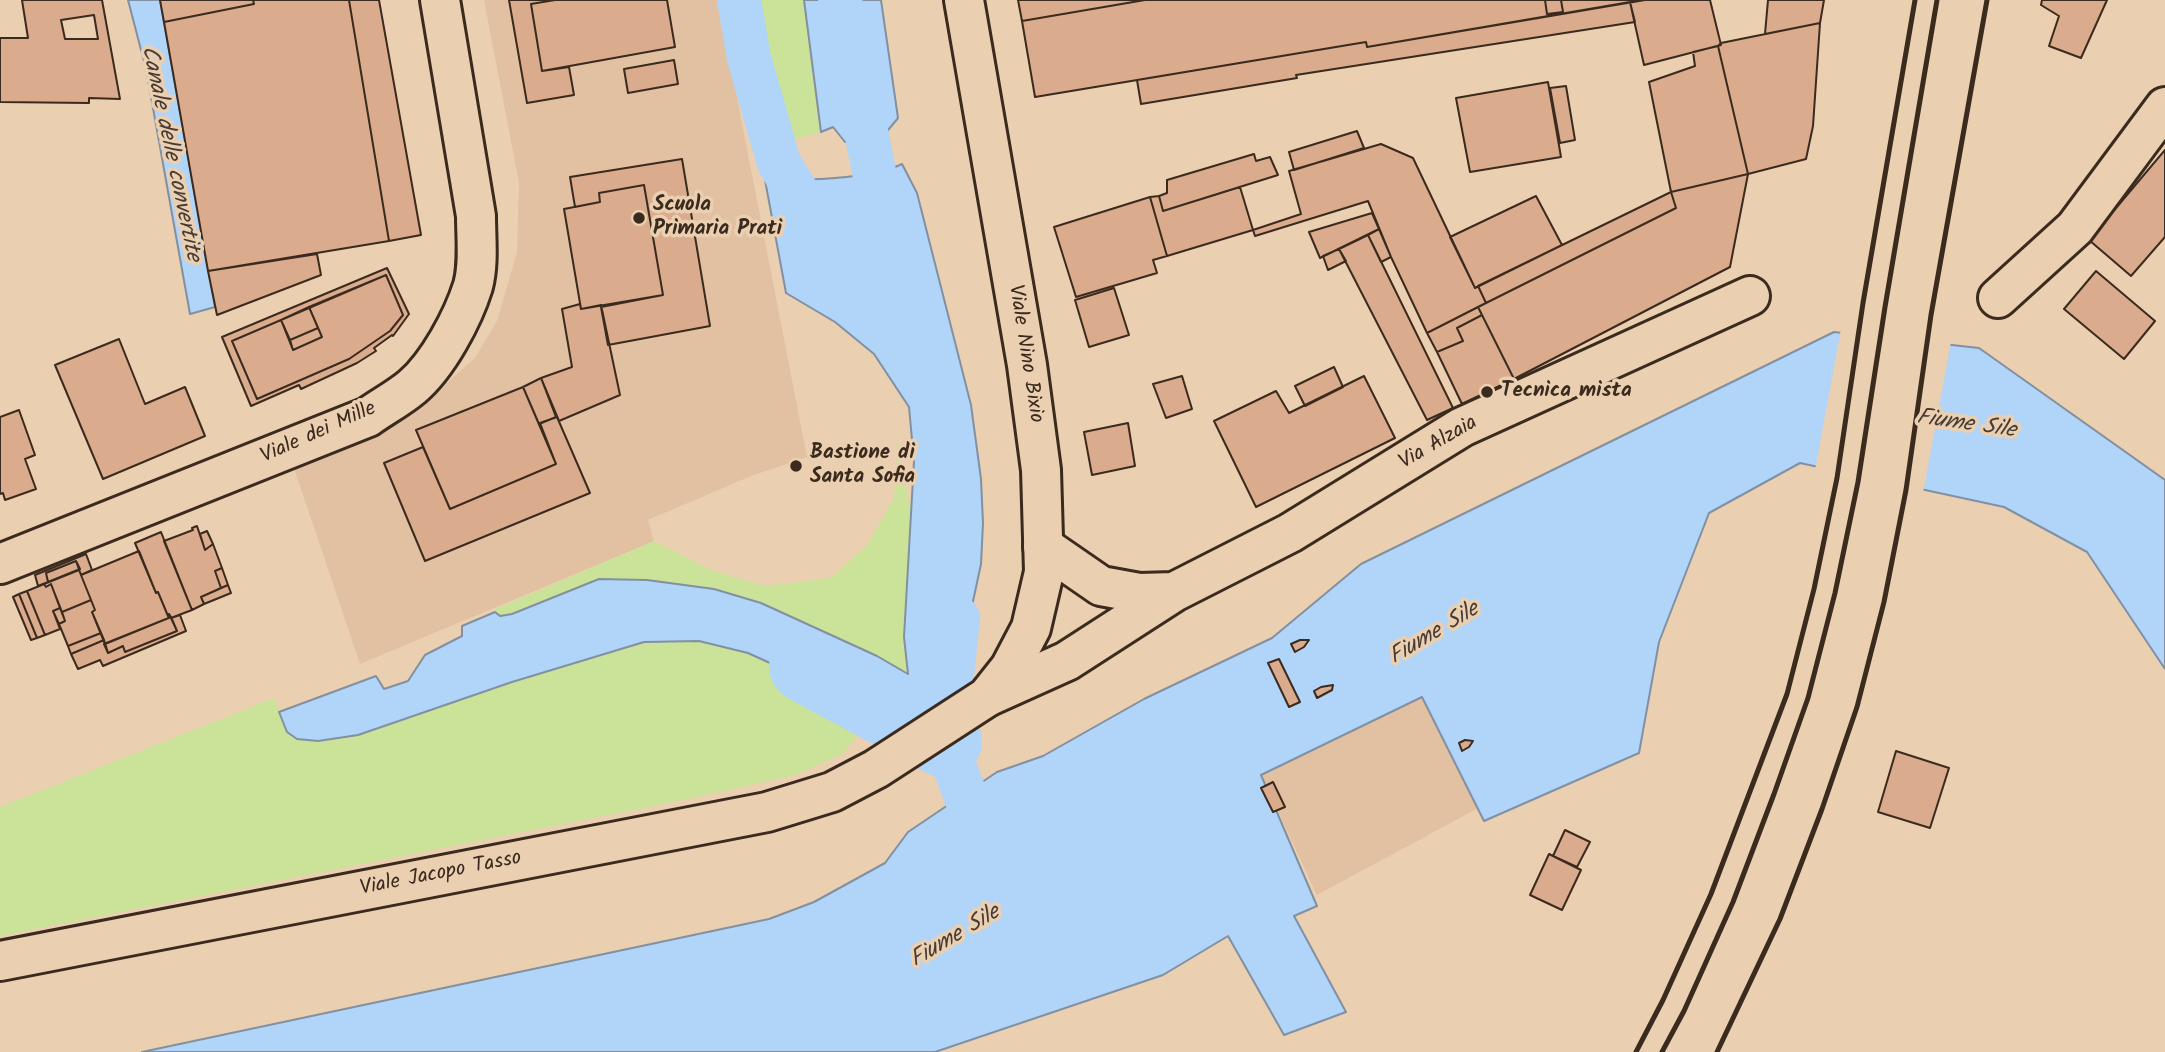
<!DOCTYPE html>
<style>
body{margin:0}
canvas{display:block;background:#eacfb1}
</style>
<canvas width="2165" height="1052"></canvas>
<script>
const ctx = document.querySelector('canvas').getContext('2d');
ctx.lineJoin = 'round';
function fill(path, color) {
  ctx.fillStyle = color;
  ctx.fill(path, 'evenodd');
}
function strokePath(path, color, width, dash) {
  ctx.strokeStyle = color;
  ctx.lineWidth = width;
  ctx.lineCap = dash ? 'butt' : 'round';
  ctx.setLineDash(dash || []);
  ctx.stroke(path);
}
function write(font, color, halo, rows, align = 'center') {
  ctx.font = font + ' Kalam,sans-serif';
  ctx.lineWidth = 7;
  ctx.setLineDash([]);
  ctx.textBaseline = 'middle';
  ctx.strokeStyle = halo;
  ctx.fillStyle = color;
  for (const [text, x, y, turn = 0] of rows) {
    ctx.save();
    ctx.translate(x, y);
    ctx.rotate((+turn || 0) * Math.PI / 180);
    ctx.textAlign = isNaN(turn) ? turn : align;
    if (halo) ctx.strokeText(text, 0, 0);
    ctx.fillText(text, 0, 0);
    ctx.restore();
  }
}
const built = new Path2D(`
 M484,0h234l89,457 -56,19 -103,44 6,21 -294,123 -66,-196 85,-35 52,-36 44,-39 22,-37 20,-69 2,-69z
 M1427,695l55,111 -165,89 -56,-120z`);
const green = new Path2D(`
 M754,0h50l17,132 -33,9z
 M897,437l14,76 -7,124 4,38 -31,-19 -116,-53 -47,-14 -67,-9 -47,-1 -88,35 -12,2 -7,-6 161,-69 57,29 54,16 66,-8 36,-33 27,-47z
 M699,641l49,12 77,35 48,30 -31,36 -47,21 -107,24 -688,137v-129l274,-109 13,34 10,7 21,2 40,-6 154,-53 132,-40z`);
const water = new Path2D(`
 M128,0h32l55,307 -25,7 -44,-245z
 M722,0h32l34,141v13l-22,1 -5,-28 -17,-13z
 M804,0h77l17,118 -14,17 -39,7 -12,-15 -12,5z
 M902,164l15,29 54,212 10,74 2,44 -2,41 -21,98 4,9 -75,46 -16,1 -48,-30 -77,-35 -49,-12 -55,1 -132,40 -154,53 -40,6 -21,-2 -10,-7 -8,-20 97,-36 8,13 24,-8 17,-26 37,-19v-10l33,-14 5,4 12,-2 87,-35 48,1 67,9 47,14 116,53 31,18 -4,-37 10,-176 -5,-54 -35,-53 -39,-32 -49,-29 -21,-113c36,0 105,0 137,-16z
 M1834,332l145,16 186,132v189l-78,-117 -83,-45 -204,-44 -91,50 -50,129 -20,111 -155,68 -62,-124 -161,78 56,131 -23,10 52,96 -62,23 -56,-99 -65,39 -228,77h-793l627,-133 45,-17 71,-39 23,-31 89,-60 46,-16 101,-57 128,-61 89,-74z`);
const pier = new Path2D(`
 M1841,329l110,13 -28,151 -108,-23z`);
const canal = new Path2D(`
 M739,0l10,58 30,105 41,67
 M840,0l46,232
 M958,618l-13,123 40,107`);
const river = new Path2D(`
 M806,666l139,75`);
const building = new Path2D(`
 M22,0h80l18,99 -31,-1v5l-89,-1v-64h28zM94,15l4,24h-33l-4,-19z
 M160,0h93l1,4 -90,18z
 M253,0h96l40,241 -181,30 -44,-249 90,-18z
 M349,0h30l42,235 -32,6z
 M509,0h46l-24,4 11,67 27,-4 5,28 -47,8z
 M555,0h112l8,47 -133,24 -11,-67z
 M1018,0h127l-123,21z
 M1145,0h400l2,14 16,-2 -2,-12h84l-278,47 -1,-5 -331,55 -13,-76z
 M1545,0h16l2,12 -16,2z
 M1645,0h65l11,45 -77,20 -14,-63z
 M1768,0h56l-4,23 -55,11z
 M2042,0h65l-26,58 -32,-12 10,-30 -18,-11z
 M1630,2l5,20 -339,53 1,3 -156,26 -4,-24 229,-38 1,5z
 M1820,23l-7,103 -7,33 -58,15 -30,-128 3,-3z
 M1718,46l30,128 -77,18 -22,-110 46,-16 -2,-14z
 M674,60l4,24 -50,9 -4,-24z
 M1548,82l13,75 -91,15 -14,-74z
 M1566,86l9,54 -15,3 -10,-55z
 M1357,131l7,17 -70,22 -5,-18z
 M1381,144l32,14 62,130 3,-2 8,17 -59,30 -36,-76 -23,-56 -113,35 -2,-6 48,-16 -12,-43z
 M2165,150v87l-34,39 -42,-36z
 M1254,154l2,7 14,-4 8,18 -115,36 -4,-15 8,-3v-13z
 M682,159l28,167 -102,19 -7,-38 62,-12 -19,-110 -45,8 1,9 -25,5 -5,-30z
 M1748,174l-18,93 -216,112 -36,-72 198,-99 -5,-16z
 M644,185l19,110 -82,14 -17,-100 36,-7 -1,-9z
 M1240,187l13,43 -86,26 -17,-59 9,-1 4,15z
 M1671,192l5,16 -190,95 -8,-17z
 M1536,196l26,49 -87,43 -25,-51z
 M1150,197l17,59 -14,4 4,13 -81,24 -22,-70z
 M1372,213l7,16 -59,29 -11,-26z
 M1379,229l12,28 -10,5 -13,-27z
 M1368,235l85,173 -26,12 -88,-171z
 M1339,249l7,12 -18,9 -5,-14z
 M317,254l4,21 -104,40 -9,-44z
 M387,268l22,46 -16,22 -1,-1 -18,13 2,3 -19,12 -56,26 -2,-4 -48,21 -29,-69zM386,275l17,40 -13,16 -41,28 -92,40 -25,-58z
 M2096,271l59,50 -31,38 -60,-50z
 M386,275l17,40 -13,16 -41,28 -92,40 -25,-58 49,-21 12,30 29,-13 -13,-30z
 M1114,288l15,47 -40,12 -14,-47z
 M580,304l1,5 20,-4 19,90 -61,26 -18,-43 31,-11 -10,-58z
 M309,307l9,21 -28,12 -9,-20z
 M1478,307l4,8 -25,13 6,13 -26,11 -10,-19z
 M1482,315l32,64 -52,25 -25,-52 26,-11 -6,-13z
 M318,328l4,9 -29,13 -3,-10z
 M119,339l26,65 40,-17 20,49 -102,43 -48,-114z
 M1334,367l9,20 -38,19 -10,-20z
 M1182,376l10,33 -26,9 -13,-34z
 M1364,376l31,62 -139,69 -42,-86 62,-30 13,22z
 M541,378l15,39 -17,7 -16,-37z
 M523,387l33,77 -106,45 -34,-79z
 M19,410l16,45 -10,4 11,30 -31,11 -2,-7 -3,1v-77z
 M557,417l33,76 -165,68 -41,-98 39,-16 27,62 106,-45 -16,-41z
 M1128,423l7,43 -43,9 -8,-43z
 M197,526l8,24 8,-6 9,24 -7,3 6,17 -20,9 3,7 -12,6 -28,-69 29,-11 -1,-2z
 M207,531l6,13 -8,6 -5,-16z
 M161,532l31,78 -21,8 -2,-4 -1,2 -10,-24 -2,1 -21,-50z
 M139,551l17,42 2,-1 10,24 1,-2 2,3 -66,27 -13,-32 3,-2 -14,-35z
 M86,554l6,16 -11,5 -5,-14 -30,12 2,9 -10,4 -3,-11z
 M76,561l4,8 -32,13 -2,-9z
 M222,568l6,17 -7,3 -6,-17z
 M79,570l12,30 -29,12 -11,-28 -5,3 -2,-3z
 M44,584l2,3 5,-3 9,24 -7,3 7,18 -15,6 -18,-44z
 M228,585l3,8 -27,11 -3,-7z
 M27,591l18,44 -8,3 -18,-44z
 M19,594l18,44 -6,2 -18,-43z
 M91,600l4,10 -3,2 9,21 -33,13 -9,-22 6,-3 -3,-9z
 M60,608l5,13 -6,3 -6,-13z
 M180,615l6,16 -83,35 -3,-6 -22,9 -7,-15 33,-14 4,13 15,-7 2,6 52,-21 -6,-13z
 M171,617l6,14 -52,21 -2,-6 -15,7 -4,-9z
 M101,633l3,7 -33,14 -3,-8z
 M1300,640h9l-5,7 -9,5 -4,-8z
 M1279,659l21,43 -11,5 -21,-44z
 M1333,685l-1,5 -15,8 -3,-7 7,-4z
 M1465,740l8,1 -4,6 -7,4 -3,-8z
 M1896,751l53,17 -19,60 -52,-16z
 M1273,782l12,25 -12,5 -12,-24z
 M1565,830l25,12 -13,25 -24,-11z
 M1549,854l32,16 -19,40 -32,-15z`);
const minor = new Path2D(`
 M1998,298l77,-70 90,-121
 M1043,546l58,40 38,7 35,-1
 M0,564l368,-147c14,-10 31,-19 44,-30 26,-22 51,-69 61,-101 6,-22 3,-48 3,-70l-36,-216
 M987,697l80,-36 107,-69 116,-59 172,-106 288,-131`);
const major = new Path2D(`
 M0,961l767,-149 65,-20 44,-23 111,-72 23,-29 21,-40 13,-56 -3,-102 -14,-105 -63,-365`);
const rail = new Path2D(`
 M1636,1052l27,-52 48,-106 76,-200 27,-105 23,-111 26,-175 52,-303
 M1662,1052l22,-41 49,-109 41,-108 34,-96 27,-105 23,-111 27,-175 52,-307
 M1717,1052l63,-133 42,-110 35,-102 27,-105 22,-112 25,-175 56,-315`);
const markers = [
 [639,218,7,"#3b2a1e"],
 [1487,392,7,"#3b2a1e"],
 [796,466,7,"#3b2a1e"]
];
const poiNames = [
 ["Scuola",653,206],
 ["Primaria Prati",653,230],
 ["Tecnica mista",1501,392],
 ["Bastione di",810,454],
 ["Santa Sofia",810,478]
];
const streetNames = [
 ["Viale Nino Bixio",1024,354,81],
 ["Viale dei Mille",319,434,-24],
 ["Via Alzaia",1439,444,-30],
 ["Viale Jacopo Tasso",441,875,-11]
];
const waterNames = [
 ["Canale delle convertite",169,154,78],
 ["Fiume Sile",1966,426,8],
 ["Fiume Sile",1435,635,-31],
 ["Fiume Sile",956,938,-31]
];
fill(built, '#e2c1a3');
fill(green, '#cae399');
fill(water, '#b1d4f9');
strokePath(water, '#8290a1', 2);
fill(pier, '#eacfb1');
strokePath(canal, '#b1d4f9', 44);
strokePath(river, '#b1d4f9', 74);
fill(building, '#daab8c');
strokePath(building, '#3b2a1e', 2);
strokePath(minor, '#3b2a1e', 44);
strokePath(major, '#3b2a1e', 44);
strokePath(minor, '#eacfb1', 38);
strokePath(major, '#eacfb1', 38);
strokePath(rail, '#3b2a1e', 5);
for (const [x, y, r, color] of markers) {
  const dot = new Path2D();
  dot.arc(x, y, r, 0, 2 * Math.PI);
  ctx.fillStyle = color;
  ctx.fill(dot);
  strokePath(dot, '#eacfb1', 2.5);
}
write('bold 21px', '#3b2a1e', '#eacfb1', poiNames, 'left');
write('21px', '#3b2a1e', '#eacfb1', streetNames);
write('italic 23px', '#473b34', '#eacfb1', waterNames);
</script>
